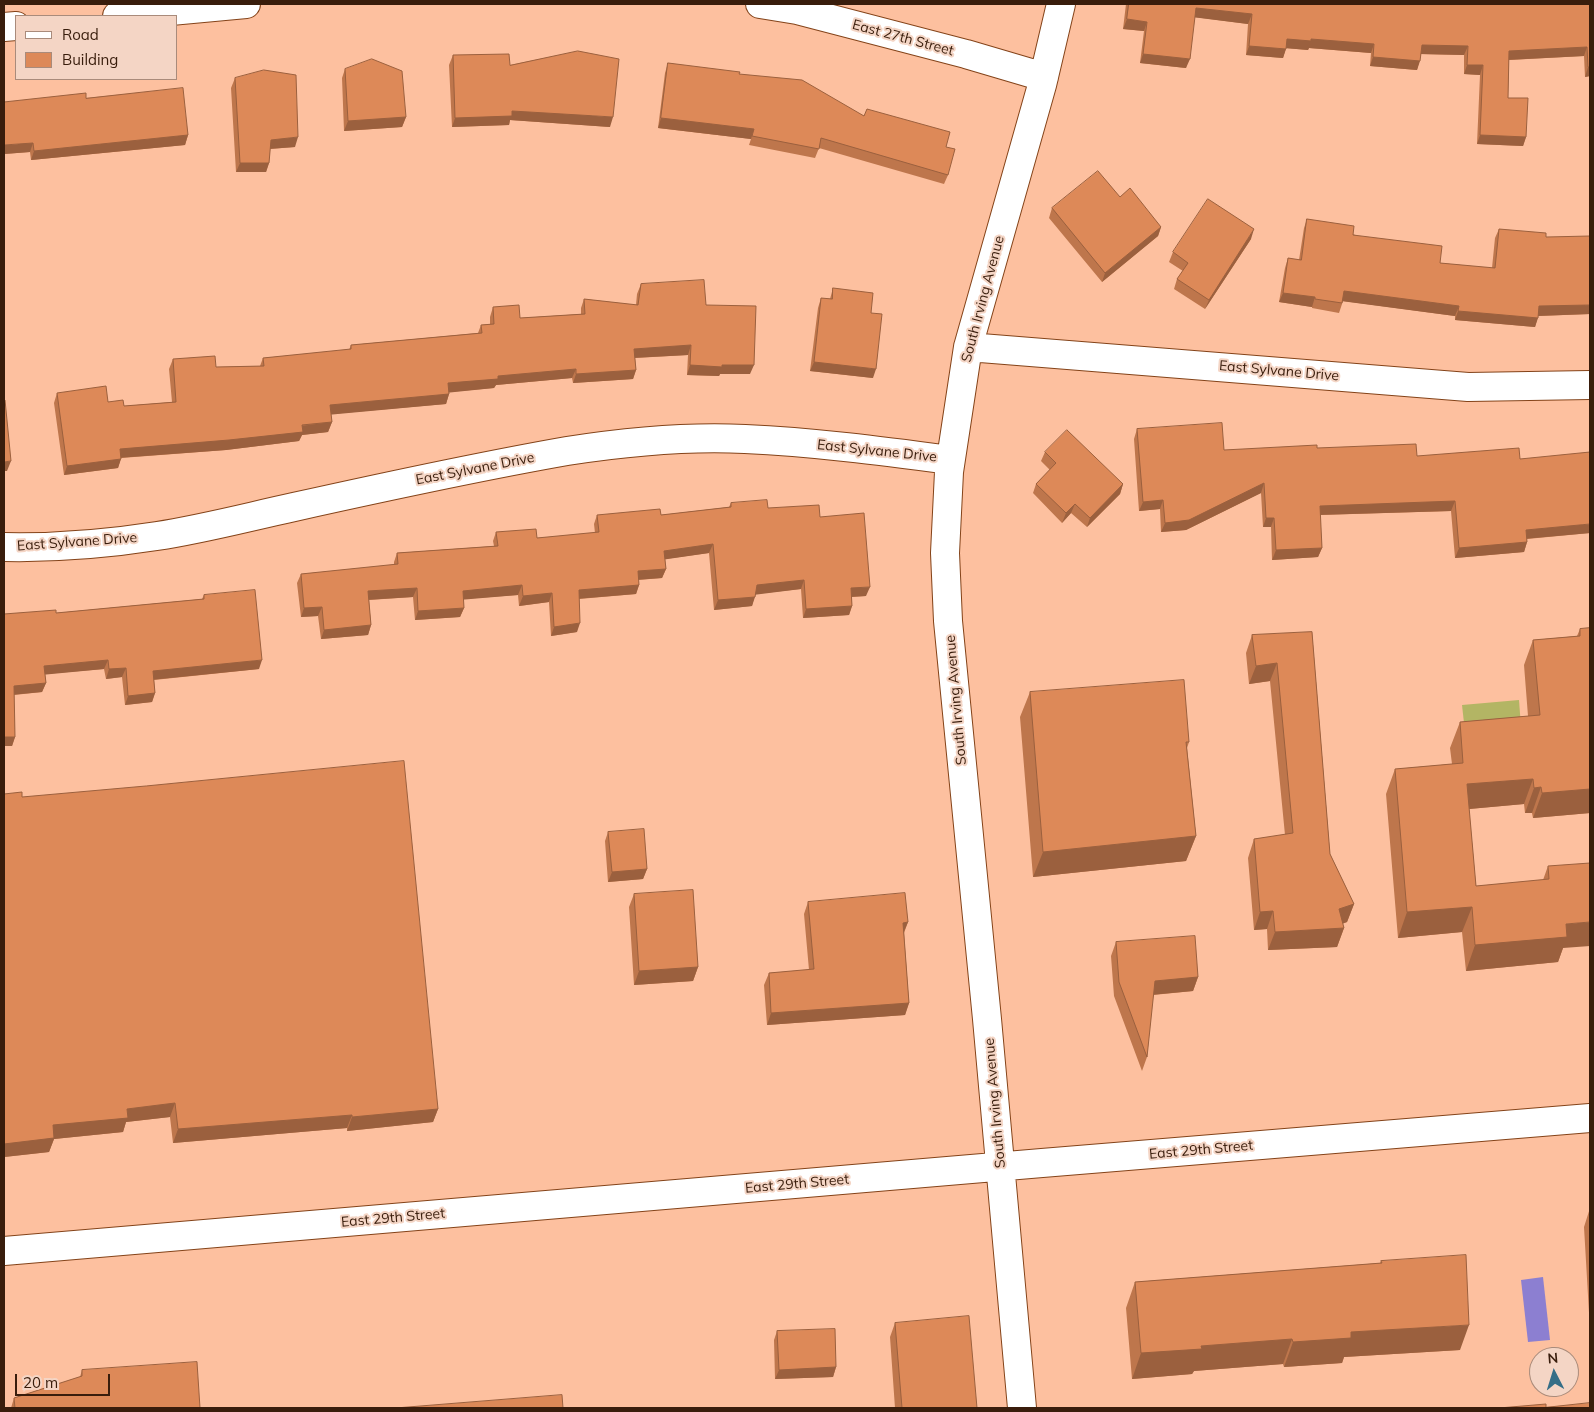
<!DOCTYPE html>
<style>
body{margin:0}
#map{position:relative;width:1594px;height:1412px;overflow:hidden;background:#fdc09f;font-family:Mulish,sans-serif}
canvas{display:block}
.frame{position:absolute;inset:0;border:5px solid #391d0c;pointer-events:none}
.legend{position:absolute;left:15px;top:15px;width:162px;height:65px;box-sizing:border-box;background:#f4d5c5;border:1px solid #a98b7b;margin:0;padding:6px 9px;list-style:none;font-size:15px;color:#391d0c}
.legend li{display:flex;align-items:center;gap:10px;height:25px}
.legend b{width:25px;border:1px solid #a98b7b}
.north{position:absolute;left:1529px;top:1347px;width:50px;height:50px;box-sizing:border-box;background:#f4d5c5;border:1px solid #a98b7b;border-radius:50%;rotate:355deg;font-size:14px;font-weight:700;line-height:20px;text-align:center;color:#391d0c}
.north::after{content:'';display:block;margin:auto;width:18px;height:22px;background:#356e87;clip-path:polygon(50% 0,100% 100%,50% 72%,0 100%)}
.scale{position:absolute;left:15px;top:1374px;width:95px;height:22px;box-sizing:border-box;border:2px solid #391d0c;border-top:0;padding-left:6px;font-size:15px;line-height:18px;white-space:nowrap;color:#391d0c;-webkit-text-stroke:4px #f4d5c5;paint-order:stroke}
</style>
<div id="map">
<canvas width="1594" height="1412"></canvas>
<div class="frame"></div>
<ul class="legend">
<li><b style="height:6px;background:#fff"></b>Road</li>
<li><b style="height:14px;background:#dd8958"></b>Building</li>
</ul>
<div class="north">N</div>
<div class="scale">20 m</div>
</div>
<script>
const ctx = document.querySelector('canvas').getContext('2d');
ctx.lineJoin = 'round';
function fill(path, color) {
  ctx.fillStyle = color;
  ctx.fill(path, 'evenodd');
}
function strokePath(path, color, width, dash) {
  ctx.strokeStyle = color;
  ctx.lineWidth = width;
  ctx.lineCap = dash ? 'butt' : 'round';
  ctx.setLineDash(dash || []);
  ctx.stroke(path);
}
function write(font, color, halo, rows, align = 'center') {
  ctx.font = font + ' Mulish,sans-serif';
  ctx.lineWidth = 4;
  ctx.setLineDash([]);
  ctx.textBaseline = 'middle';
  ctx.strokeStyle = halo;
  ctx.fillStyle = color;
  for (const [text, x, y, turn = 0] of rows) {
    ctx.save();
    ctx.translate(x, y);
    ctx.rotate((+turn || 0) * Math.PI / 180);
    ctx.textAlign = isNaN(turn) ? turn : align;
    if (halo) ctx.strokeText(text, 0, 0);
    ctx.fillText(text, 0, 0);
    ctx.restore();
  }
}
const green = new Path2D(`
 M1519,700l2,27 -56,5 -3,-27z`);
const water = new Path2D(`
 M1543,1277l7,63 -22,2 -7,-62z`);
const minor = new Path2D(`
 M760,4l37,6 169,44 78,23
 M117,16l129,-12
 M4,27l12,-1
 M968,347l500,40 122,-2
 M4,547c51,1 102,-3 153,-11 46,-7 91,-19 137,-29 90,-20 182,-40 273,-56 58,-9 119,-15 178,-12 68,3 137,12 205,21
 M4,1251l1038,-88 548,-45
 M1022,1408l-35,-389 -39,-398 -3,-68 4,-81 19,-125 74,-262 19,-81`);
const wall = new Path2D(`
 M1126,4h464v72l-5,1 -1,-21 -75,4 -1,38 18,39 -3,9 -46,-2 3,-69 -16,-1v-19l-43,-1 -4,16 -47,-4 1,-13 -62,-5 -1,2 -22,-2 -3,10 -37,-3 2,-31 -54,-7 -8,51 -46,-5 4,-32 -21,-2z
 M453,55l57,10 100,62 -100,-7 -1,5 -57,2 -3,-62z
 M668,63l71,11 125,42 3,-7 79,38 2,28 -4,9 -125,-36 -4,10 -66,-13 2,-6 -93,-11 7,-55z
 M345,69l61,48 -4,10 -58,4 -2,-53z
 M235,78l60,69 -25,2 -1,14 -3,9h-30l-5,-84z
 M86,98l102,37 -3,10 -154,15 -1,-8 -26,2z
 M1120,197l41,30 -3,9 -56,46 -53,-64 3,-10z
 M1307,219l133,44 52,5 3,-30 4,-9 47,8 44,77 -52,2 -3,11 -80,-7v-4l-112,-15 -4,12 -27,-5v-1l-33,-5 6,-34 3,-10 11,2 5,-32z
 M1251,239l-46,70 -31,-20 3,-10 6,-8 -14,-9 4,-10z
 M641,284l65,21 44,69h-30l-1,2 -32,-1 1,-20 -53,3 1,12 -3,9 -60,4 -1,-5 -76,7 -2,3 -45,4v2l-3,10 -115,10 1,8 -4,10 -26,3 -3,6 -73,9 -105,8 -3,10 -54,7 -10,-72 3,-10 51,9 16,4 48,-4 -3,-33 4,-10 43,8 44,-1 3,-8 86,-8 2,-5 127,-12 3,-8 9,-1v-7l3,-10 27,11 61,-4v-6l3,-9 52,6 1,-11z
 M833,288l40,90 -63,-7 8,-63 3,-10 9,1z
 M1137,429l87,21 93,-2 100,8 103,3 70,74 -63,6v3l-3,10 -69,6 -4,-47 -131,4 2,33 -4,9 -46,3 -1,-33h-8l-2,-34 -75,37 -25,2 -1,-23 -21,2 -5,-72z
 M1045,452l78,32 -3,10 -33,33 -16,-14 -9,10 -29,-30 3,-9 14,-14 -9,-9z
 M731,503l89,14 46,79 -14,1v9l-3,9 -46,3 -2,-29 -46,5 -3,12 -38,4 -5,-57 -44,6 1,10 -4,9 -24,2 1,5 -3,9 -57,5 -2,33 -26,4 -2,-34 -30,4 -1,-11 -55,4 1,9 -4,9 -45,3 -2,-23 -44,3 2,25 -3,10 -47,4 -3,-23 -17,1 -4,-34 4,-9 93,-9v-3l3,-9 97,-7 -1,-5 3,-9 41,6 58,-5 -1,-9 3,-9h64l68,-8z
 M204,595l55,74 -105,11 1,13 -3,9 -27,3 -3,-28 -16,2 -2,-10 -59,5 1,9 -4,9 -28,3 1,42 -3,9 -8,-132 52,-1 146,-14z
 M1590,628v185l-57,5 -1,-5h-7l-1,-9 -55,5 7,77 67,-6 5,-14 15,82 -5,14 -92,9 -4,-39 -64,6 -12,-144 9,-25 57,-5 -2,-16 10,-26 68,-6 -4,-51 9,-25 44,-4 3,-7z
 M1312,632l18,222 24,50 -7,18 -5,2 2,4 -7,19 -69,3 -1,-21 -13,1 -6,-72 6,-19 31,-4 -15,-154 -21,3 -3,-31 6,-18z
 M1030,692l159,50 -2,6 9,88 -10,25 -153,16 -13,-160z
 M4,794l18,3 416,312 -5,13 -86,9v-3l-174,15 -3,-26 -44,5 -3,10 -69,7 -5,13 -45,5z
 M608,832l39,37 -4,10 -35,3 -3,-41z
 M634,894l64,73 -5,14 -59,4 -5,-78z
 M808,902l100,20 -4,11 5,70 -4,12 -138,10 -3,-40 5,-12 40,-3 -5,-56z
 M1116,942l82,35 -5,14 -40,4 -6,62 -5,14 -28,-75 -3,-40z
 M1590,1208v122l-6,-103z
 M1381,1261l79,89 -116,7 -2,6 -58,4 -1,-3 -89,7 -2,3 -60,5 -6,-71 9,-26 245,-19z
 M895,1323l82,85h-82l-5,-71z
 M777,1331l59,36 -3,10 -58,2 -1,-39z
 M82,1370l118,38h-189l3,-10 66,-21z`);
const shadedWall = new Path2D(`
 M1196,8l56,6 -4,10 -56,-7z
 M1127,19l20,3 -3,9 -21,-2z
 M1287,39h24l63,5 -3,9 -62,-5 -1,2 -24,-2z
 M1422,45l46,1 -4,9 -45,-1z
 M1249,46l37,3 -3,9 -37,-3z
 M1587,47l-3,9 -78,4 3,-9z
 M1143,54l47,5 -4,9 -46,-5z
 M1373,57l47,4 -3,9 -47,-4z
 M1467,65h16l-3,10 -16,-1z
 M1588,67h2v9l-5,1z
 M512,111l101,6 -3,10 -100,-7 -1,5 -57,2 3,-9z
 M406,117l-4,10 -58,4 4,-10z
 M661,118l93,11 -3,10 -93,-11z
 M188,135l-3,10 -154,15 3,-9z
 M1480,135l46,2 -3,9 -46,-2z
 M298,137l-3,10 -27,2 3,-9z
 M33,143l-3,9 -26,2v-9z
 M240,163h29l-3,9h-30z
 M1161,227l-3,9 -56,46 3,-9z
 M1254,229l-3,10 -46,70 4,-9z
 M1344,291l115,15 -4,10 -114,-15z
 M1283,293l32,4 -3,10 -33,-5z
 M1590,305v9l-54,2 3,-10z
 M1458,311l80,7 -3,9 -80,-7z
 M691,345l-3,10 -57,3 3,-9z
 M814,362l62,7 -3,9 -63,-7z
 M690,365h64l-4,9h-30l-1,2 -32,-1z
 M576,369l-4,9 -76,7 -2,3 -49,5 3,-10 50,-7z
 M636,370l-3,9 -60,4 3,-9z
 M449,394l-3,10 -119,11 3,-10z
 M332,422l-4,10 -26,3 -3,6 -73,9 -109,8 3,-9z
 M121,459l-3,9 -54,7 3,-9z
 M11,461l-4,10h-3v-9z
 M1264,483l-3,10 -75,37 -25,2 4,-9z
 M1123,484l-3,10 -33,33 3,-9z
 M1163,500l-3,9 -21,2 4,-9z
 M1455,501l-4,10 -135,4 4,-9z
 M1075,504l-4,9 -9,10 4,-10z
 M1266,518h8l-3,9h-8z
 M1590,524v9l-67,6 3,-9z
 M1527,542l-3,10 -69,6 4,-10z
 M713,544l-4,9 -48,7 3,-9z
 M1322,548l-4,9 -46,3 4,-10z
 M666,569l-4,9 -28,2 4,-9z
 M804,580l-3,9 -48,6 4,-10z
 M522,585l-4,10 -59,5 4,-9z
 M639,585l-3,9 -61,5 4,-9z
 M870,587l-4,9 -18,1 3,-9z
 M417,588l-4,9 -48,3 3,-9z
 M552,593l-3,9 -30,4 4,-10z
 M755,597l-3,9 -38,4 4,-10z
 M852,606l-3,9 -46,3 3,-9z
 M322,607l-4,9 -17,1 3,-9z
 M464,608l-4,9 -45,3 3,-9z
 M580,623l-3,9 -26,4 3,-9z
 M371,625l-3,10 -47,4 3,-9z
 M108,660l-4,9 -63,6 3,-9z
 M262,660l-3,9 -109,11 3,-9z
 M1277,663l-7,18 -21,3 7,-18z
 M126,668l-4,9 -16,2 3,-10z
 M46,683l-4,9 -32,3 4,-9z
 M155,693l-3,9 -27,3 3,-9z
 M4,737h11l-3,9h-8z
 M1533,779l-9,25 -66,6 9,-26z
 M1541,787l-9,26h-7l9,-25z
 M1590,789v24l-57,5 9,-25z
 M1196,836l-10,25 -153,16 10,-25z
 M647,869l-4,10 -35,3 4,-10z
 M1354,904l-7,18 -15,5 7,-18z
 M1472,907l-10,25 -64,6 9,-26z
 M1273,911l-6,18 -13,1 6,-18z
 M908,922l-5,12v-11z
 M1590,922v24l-27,2 -5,14 -92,9 9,-26 91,-21z
 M1344,928l-7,19 -69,3 7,-18z
 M698,967l-5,14 -59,4 5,-14z
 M1198,977l-5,14 -43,4 5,-14z
 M909,1003l-4,12 -138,10 4,-12z
 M175,1103l-5,14 -44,5 -3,10 -69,7 -5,13 -45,5v-13l49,-19 74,-16z
 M438,1109l-5,13 -86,9 5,-14z
 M352,1115l-5,13 -174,15 5,-14z
 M1469,1325l-9,25 -116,7 -2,6 -58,4 9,-25 58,-10z
 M1292,1339l-9,25 -89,7 -2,3 -60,5 9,-26 60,-7z
 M836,1367l-3,10 -58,2 4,-9z`);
const building = new Path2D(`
 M1129,4h461v63h-2l-1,-20 -78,4 -1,47h20l-2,39 -46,-2 3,-70h-16l1,-19 -46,-1 -2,16 -47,-4 1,-13 -63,-5v2l-24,-2 -1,10 -37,-3 3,-32 -56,-6 -6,51 -47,-5 4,-32 -20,-3z
 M578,51l41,8 -6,58 -101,-6v5l-57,2 -2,-63 56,-1 1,11z
 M372,59l30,12 4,46 -58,4 -3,-52z
 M668,63l72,9 -1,2 63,6 62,36 3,-7 83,23 -4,15 9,2 -7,26 -127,-37 -2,11 -67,-13 2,-7 -93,-11z
 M264,70l32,5 2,62 -27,3 -2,23h-29l-5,-85z
 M183,88l5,47 -154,16 -1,-8 -29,2v-43l82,-9v5z
 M1098,171l22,26 10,-9 31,39 -56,46 -53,-65z
 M1208,199l46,30 -45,71 -32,-21 11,-16 -15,-11z
 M1307,219l47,7 -1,9 89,11 -2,17 55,5 4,-39 47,4v4l44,-1v69l-51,1 -1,12 -80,-7 1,-5 -115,-15 -2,12 -27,-4v-2l-32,-4 5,-35 13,2z
 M704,280l2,25 50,1 -2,59h-32v2l-32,-2 1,-20 -57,4 2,21 -60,4v-5l-78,7v3l-50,4 1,11 -119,11 2,17 -30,3 1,7 -74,8 -109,9 1,10 -54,7 -10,-73 49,-7 2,16 15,-2 1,6 52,-4 -3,-43 42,-3 1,11 48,-1 -1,-8 88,-9v-4l131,-12 -1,-8 13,-1 -1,-17 26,-2 1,13 65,-4 -1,-15 54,6 3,-21z
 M833,288l40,5 -2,20 11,1 -6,55 -62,-7 7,-64 11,1z
 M4,400h1l6,61 -7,1z
 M1222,423l2,27 93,-5v3l99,-4 1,12 102,-8 1,11 70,-7v72l-64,6 1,12 -68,6 -4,-47 -135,5 2,42 -46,2 -2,-32h-8l-2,-35 -75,37 -24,3 -2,-23 -20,2 -6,-73z
 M1067,430l56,54 -33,34 -15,-14 -9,9 -30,-29 20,-21 -11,-11z
 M767,500l1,8 51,-3 1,12 44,-4 6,74 -19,1 1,18 -46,3 -2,-29 -47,5 -2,12 -37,3 -5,-56 -49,7 2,18 -28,2 1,14 -60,5 1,33 -26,4 -2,-34 -29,3 -1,-11 -59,6 1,17 -46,3 -1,-23 -49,3 3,34 -47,5 -2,-23 -18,1 -3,-34 97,-10 -1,-11 101,-7 -2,-14 40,-3 1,9 62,-6 -2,-17 63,-6 1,6 70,-8v-4z
 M255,590l7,70 -109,11 2,22 -27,3 -2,-28 -17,1 -1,-9 -64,6 2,17 -32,3 1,51h-11v-123l52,-4v3l148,-14v-4z
 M1590,628v161l-48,4 -1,-6 -7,1 -1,-9 -66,5 9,102 73,-7 -1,-13 42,-3v59l-24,2 1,13 -92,8 -3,-38 -65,5 -12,-143 68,-6 -3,-41 80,-7 -7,-75 47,-4v-7z
 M1312,632l18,222 24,50 -15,5 5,19 -69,4 -2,-21 -13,1 -6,-73 39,-6 -16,-170 -21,3 -4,-31z
 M1184,680l5,62h-3l10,94 -153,16 -13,-160z
 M404,761l34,348 -86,8v-2l-174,14 -3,-26 -48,6 1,9 -75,7 1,13 -50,6v-350l18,-2v5l124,-11z
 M644,829l3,40 -35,3 -4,-40z
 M693,890l5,77 -59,4 -5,-77z
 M905,893l3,29 -5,1 6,80 -138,10 -2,-40 45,-4 -6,-67z
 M1195,936l3,41 -43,4 -8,76 -28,-75 -3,-40z
 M1466,1255l3,70 -118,7v6l-58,4 -1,-3 -91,7 1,3 -61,4 -6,-71 247,-19 -1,-2z
 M969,1316l8,92h-75l-7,-85z
 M835,1329l1,38 -57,3 -2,-39z
 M197,1362l3,46h-185l-1,-10 68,-22v-6z
 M562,1395l1,13h-167z
 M1590,1403v5h-91l47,-4v3z`);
const streetNames = [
 ["East 27th Street",903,38,15],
 ["South Irving Avenue",983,299,-75],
 ["East Sylvane Drive",1279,371,5],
 ["East Sylvane Drive",877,451,6],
 ["East Sylvane Drive",475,469,-11],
 ["East Sylvane Drive",77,542,-4],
 ["South Irving Avenue",956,700,-95],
 ["South Irving Avenue",995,1103,-95],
 ["East 29th Street",1201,1150,-5],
 ["East 29th Street",797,1184,-5],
 ["East 29th Street",393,1218,-5]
];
fill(green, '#b3b564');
fill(water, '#8c7fd1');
strokePath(minor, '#844319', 30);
strokePath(minor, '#fff', 28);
fill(wall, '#be764c');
fill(shadedWall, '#9b603e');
fill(building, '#dd8958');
strokePath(building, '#9b603e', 1);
write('14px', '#391d0c', '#f4d5c5', streetNames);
</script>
